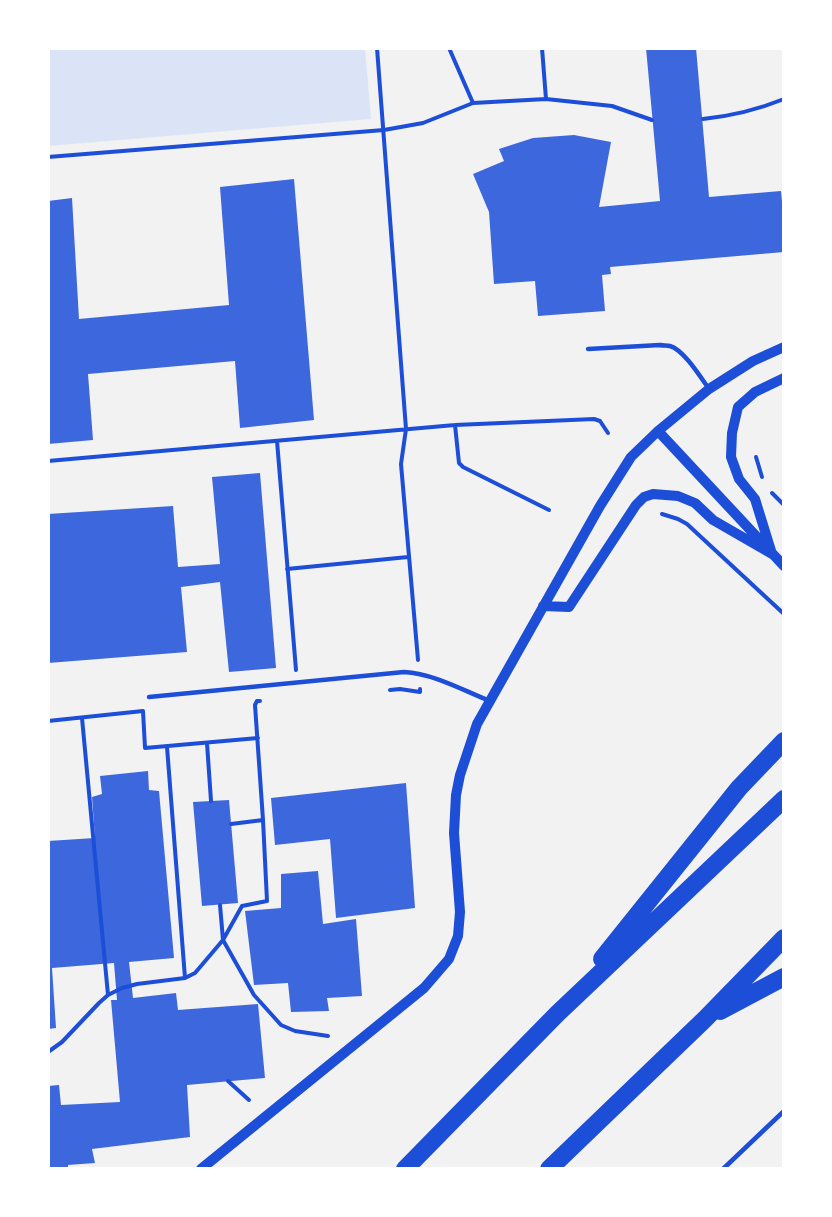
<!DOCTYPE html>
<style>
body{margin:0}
#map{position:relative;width:832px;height:1217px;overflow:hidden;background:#f2f2f2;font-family:"Roboto Serif",serif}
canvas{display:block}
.frame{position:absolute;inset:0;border:50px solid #fff;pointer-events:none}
</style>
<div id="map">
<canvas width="832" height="1217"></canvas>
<div class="frame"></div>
</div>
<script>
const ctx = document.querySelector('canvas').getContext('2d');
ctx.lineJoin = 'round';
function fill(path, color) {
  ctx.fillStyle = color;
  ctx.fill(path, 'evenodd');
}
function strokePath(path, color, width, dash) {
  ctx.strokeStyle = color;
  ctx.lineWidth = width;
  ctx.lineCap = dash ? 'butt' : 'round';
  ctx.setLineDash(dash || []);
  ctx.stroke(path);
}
const green = new Path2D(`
 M48,48h317l6,71 -323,27z`);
const building = new Path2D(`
 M646,48h50l13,149 72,-6 3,32v29l-174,15 1,7 -9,1 3,36 -67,5 -3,-35 -41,3 -5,-72 -16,-38 31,-13 -5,-12 34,-11 41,-3 37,7 -12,65 61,-6z
 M294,179l20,241 -74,8 -5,-67 -147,13 5,66 -45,4v-243l24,-3 7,121 150,-14 -9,-118z
 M260,473l16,195 -47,4 -9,-90 -39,5 6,65 -139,11v-149l125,-8 5,61 42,-3 -8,-87z
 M148,771l1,19 10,1 15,167 -45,4 4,36 43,-5 2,17 80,-6 7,74 -78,7 3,52 -98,12 3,14 -27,2v4h-20v-83l11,-1 2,20 59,-3 -9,-102h6l-3,-37 -62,5 4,60 -8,1v-188l47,-3 -3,-41 10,-3 -2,-18z
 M406,783l9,125 -79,10 -6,-79 -55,6 -4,-47z
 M229,800l9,103 -36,3 -9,-104z
 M318,871l5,53 33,-5 6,77 -35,2 2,13 -38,1 -3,-29 -34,2 -9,-74 36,-3v-34z`);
const path = new Path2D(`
 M377,48l29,381 -5,35 17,196
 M449,48l24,55 73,-4 66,7 40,14
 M542,48l4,51
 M703,119c28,-3 54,-9 81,-20
 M48,157l336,-27 39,-7 50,-20
 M455,425l4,38 4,4 86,43
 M277,441l19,229
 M756,457l6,20
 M48,461l407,-36 139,-6 6,2 8,12
 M772,493l12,12
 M662,514l16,5 9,5 97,90
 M287,569l121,-12
 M390,690l10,-1 20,3v-3
 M82,718l26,277
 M48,721l95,-10 2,37 113,-10
 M207,743l4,58
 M167,747l18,231
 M231,824l32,-4 -8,-115 2,-4h3
 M220,905l3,35 31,55 27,30 14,6 33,5
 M48,1052l14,-10 37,-39 9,-8 14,-7 15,-4 48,-6 10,-5 28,-33 19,-34 25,-5 -4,-81
 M228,1081l21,19`);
const service = new Path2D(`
 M588,349l72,-4c3,1 7,0 10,1 14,4 31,32 39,43
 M149,697l255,-25c31,2 58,18 86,29
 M723,1169l61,-58`);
const tertiary = new Path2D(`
 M658,431l126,135
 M772,554l-17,-55 -16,-20 -8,-22 1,-24 6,-26 17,-15 29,-14
 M543,606l26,1 67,-102 8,-8 9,-3 25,2 17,7 18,17 59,34
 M201,1169l223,-181 25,-29 9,-23 2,-24 -6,-79 2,-38 4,-20 17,-51 123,-218 31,-49 27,-26 51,-42 44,-28 31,-14`);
const motorway = new Path2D(`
 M602,959l137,-171 45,-47
 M720,1011l64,-34
 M405,1169l152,-155 227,-215
 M549,1169l156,-150 79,-81`);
fill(green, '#dbe4f7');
fill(building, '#3d67dc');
strokePath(path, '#1d4ed8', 4);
strokePath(service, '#1d4ed8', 4.5);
strokePath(tertiary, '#1d4ed8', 10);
strokePath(motorway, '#1d4ed8', 18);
</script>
